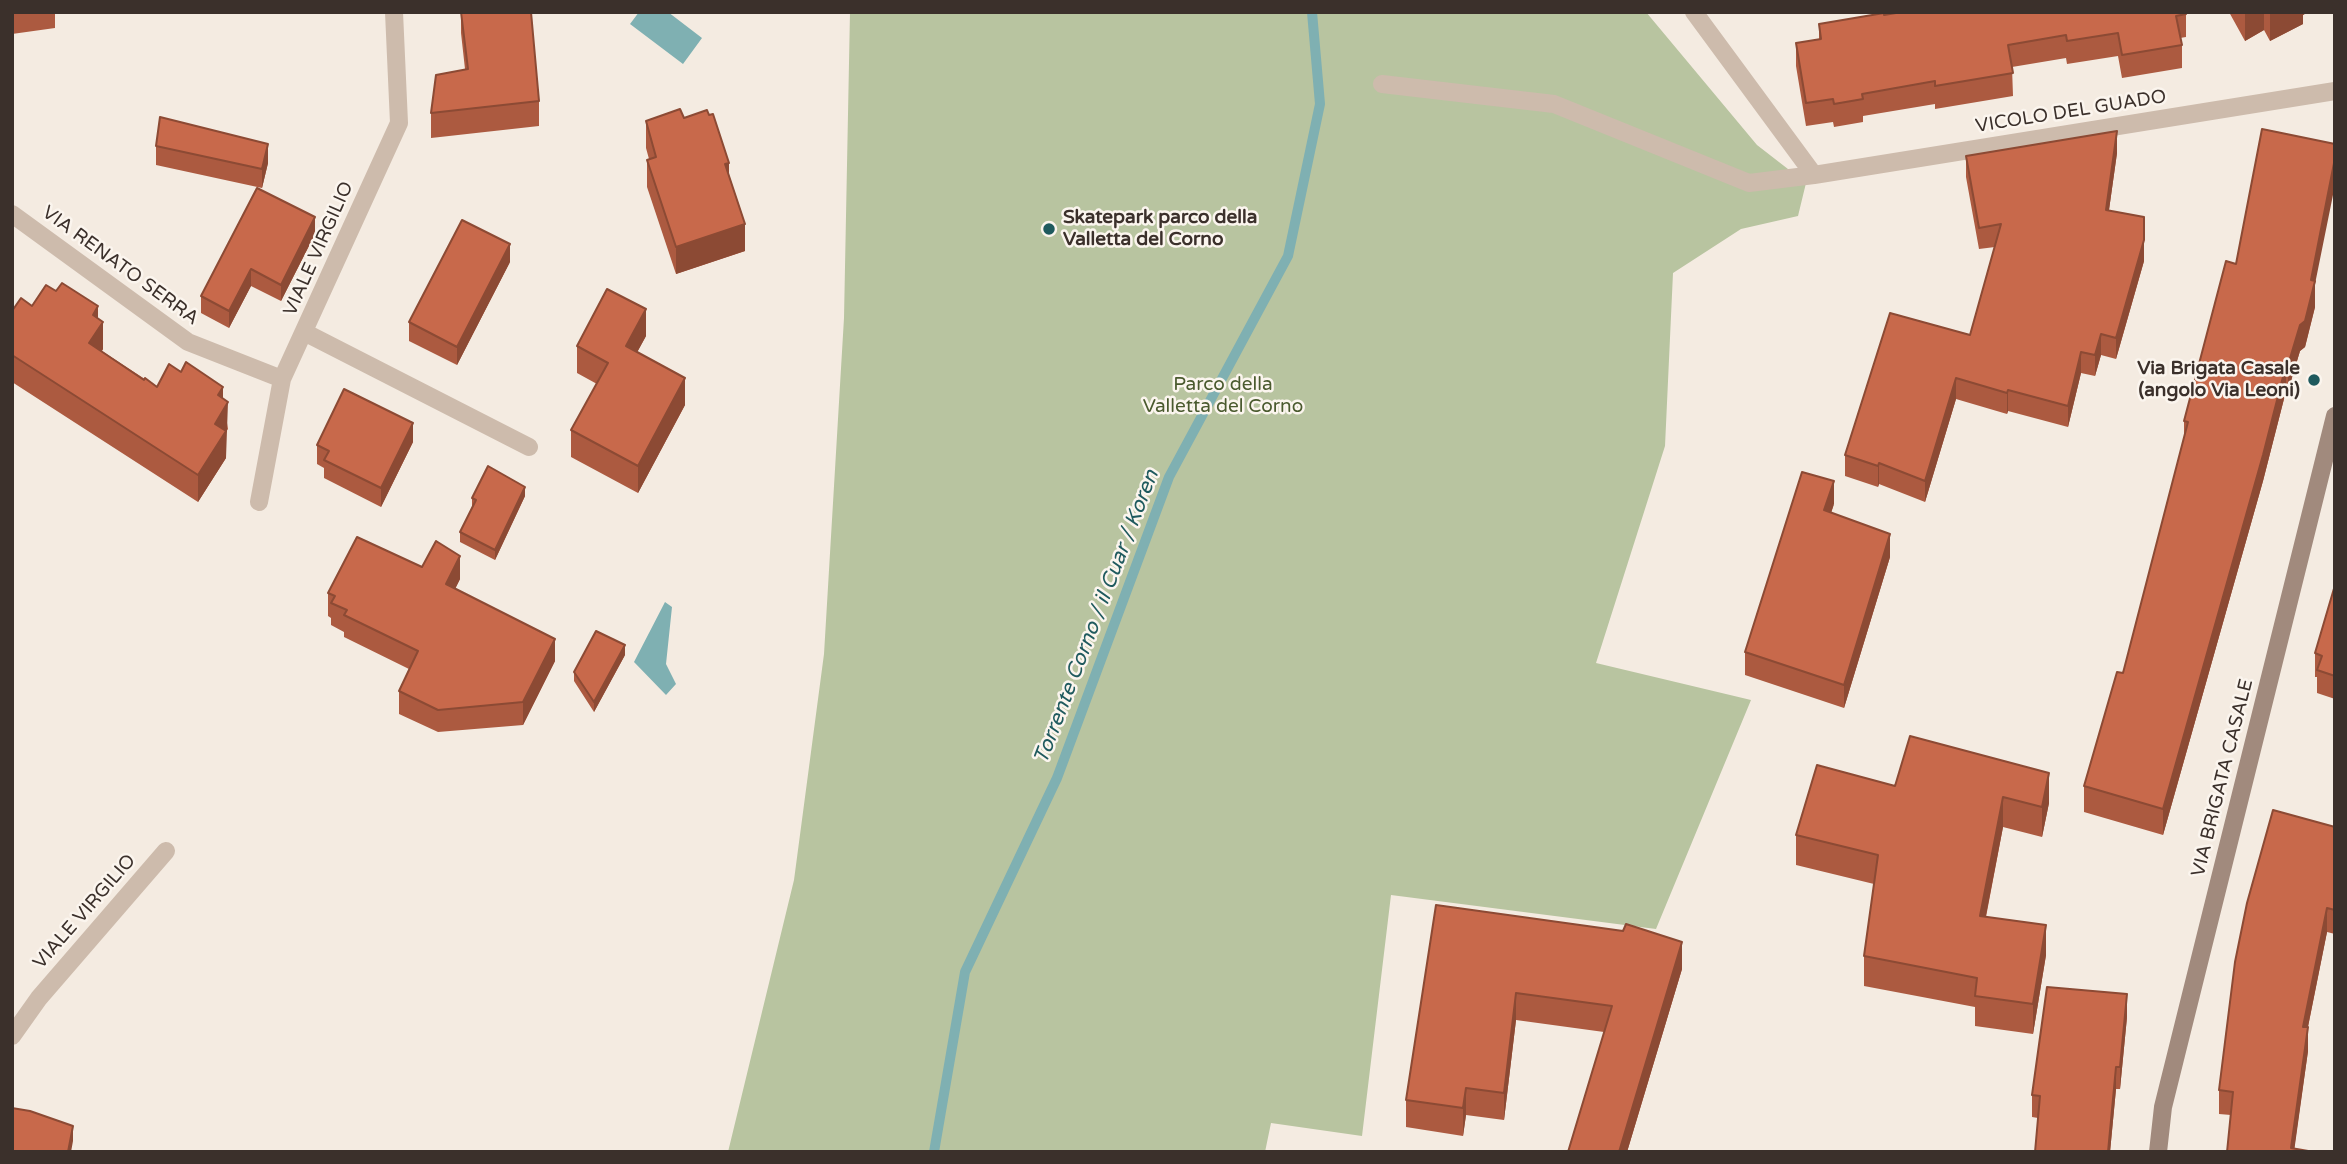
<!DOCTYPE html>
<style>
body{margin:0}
#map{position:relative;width:2347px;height:1164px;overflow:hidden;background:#f4ebe1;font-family:"Varela Round",sans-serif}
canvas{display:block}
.frame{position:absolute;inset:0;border:14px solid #3b302b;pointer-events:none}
</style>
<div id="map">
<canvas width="2347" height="1164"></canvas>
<div class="frame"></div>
</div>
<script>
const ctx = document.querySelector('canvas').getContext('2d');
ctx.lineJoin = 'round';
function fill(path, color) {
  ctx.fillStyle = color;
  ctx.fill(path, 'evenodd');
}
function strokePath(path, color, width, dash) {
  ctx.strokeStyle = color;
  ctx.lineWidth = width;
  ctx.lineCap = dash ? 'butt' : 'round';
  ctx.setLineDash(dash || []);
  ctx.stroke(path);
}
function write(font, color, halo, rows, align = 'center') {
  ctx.font = font + ' "Varela Round",sans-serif';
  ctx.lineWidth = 5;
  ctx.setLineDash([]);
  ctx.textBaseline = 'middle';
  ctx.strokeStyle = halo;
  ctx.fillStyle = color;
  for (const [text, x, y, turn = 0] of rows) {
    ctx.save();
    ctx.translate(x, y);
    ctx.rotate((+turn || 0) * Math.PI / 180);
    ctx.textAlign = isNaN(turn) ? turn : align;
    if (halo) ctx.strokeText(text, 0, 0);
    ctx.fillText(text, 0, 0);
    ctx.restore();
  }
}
const green = new Path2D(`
 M850,12h796l111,133 49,38 -8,33 -57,13 -68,44 -8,173 -69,217 155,37 -95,229 -265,-34 -29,241 -91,-13 -6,29h-537l66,-272 30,-226 20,-336z`);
const water = new Path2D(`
 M639,12h29l34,26 -19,26 -53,-40z
 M665,602l7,5 -6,57 10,20 -10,11 -32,-33z`);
const stream = new Path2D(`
 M934,1152l31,-180 92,-194 112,-301 119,-221 32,-152 -8,-92`);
const street = new Path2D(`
 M1694,12l120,163
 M1382,84l172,20 195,79 65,-8 521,-84
 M12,214l176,128 94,37
 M304,332l225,115
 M259,502l23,-123 117,-256 -5,-111
 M12,1036l27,-38 127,-147`);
const secondary = new Path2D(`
 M2158,1152l5,-45 172,-691`);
const wall = new Path2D(`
 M12,12h55l-12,1v15l-43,6z
 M461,12l78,89v25l-108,12v-25l34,-44 -4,-36z
 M2186,12v25l-6,1 2,7v23l-60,10 -4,-22 -51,8 -1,-6 -54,9 1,29 -78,13v-5l-72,12v6l-29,5 -1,-5 -27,4 -10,-60v-23l23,-4v-15l65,-9z
 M2229,12h79l-5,3v9l-33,17 -6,-11 -19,11z
 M684,118l45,58 16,75 -69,23 -29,-87v-27l2,-1 -3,-11v-27z
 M156,146l112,17 -6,25 -106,-23z
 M2117,153l-8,57 35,51 -28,98 -15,-4 -6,21 -14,-3 -13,54 -60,-16 -1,3 -51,-15 -31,103 -46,-18 -1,3 -33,-11v-21l125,-120 25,-88 -16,2 -13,-72v-21z
 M315,234l-34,67 -30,-15 -22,42 -28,-15v-17z
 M510,262l-53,103 -48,-24v-19z
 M2315,284v23l-10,40 -5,4 -12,40h-2l-23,90 -100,354 -79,-23v-26l39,-113 61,-236v-16z
 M32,306l66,13 5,30 -1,2 55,36 24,-15 42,26 5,31 -2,3v26l-28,44 -186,-120v-71z
 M646,336l-9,16 48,53 -47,88 -67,-36v-27l26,-46 -20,-11v-27z
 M413,442l-32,65 -57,-29v-10l-7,-4v-19z
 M525,496l-30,64 -35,-18v-10l12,-25v-9z
 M1834,504l-3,9 59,44 -46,151 -99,-33v-23z
 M422,567l38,12 -5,10 100,72 -32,64 -85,7 -39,-18v-23l10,-22 -65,-32v-5l-13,-7v-7l-3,-2v-23z
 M2335,585v114l-18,-6v-16h-2v-24z
 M625,655l-31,57 -20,-31v-9z
 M1910,736l139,67 -7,34 -39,-10 -17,90 60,38 -13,79 -58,-8v-19l-111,-21v-30l10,-72 -78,-19v-30l99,-49z
 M2335,827v107l-8,-2 -19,95v24l-14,98 -67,3 4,-37 -12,-1v-24z
 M1436,905l187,26 59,38 -55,183h-59l36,-120 -88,-12 -12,100 -38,-5 -3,21 -57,-9v-27z
 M2127,1017l-7,72h-4l-6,63h-75l3,-34 -6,-1v-22z`);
const shadedWall = new Path2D(`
 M2248,12h16v18l-19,11v-27z
 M2274,12h34l-5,3v9l-33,17v-27z
 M2117,131v22l-11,78v-21z
 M268,144v19l-6,25v-19z
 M2335,158v27l-20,99v23l-10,40 -5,4 -12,40v-26l12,-40 11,-45z
 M729,163v27l-4,-26z
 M315,217v17l-34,67v-16z
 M2144,217v44l-28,98v-21z
 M745,224v27l-69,23v-27z
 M510,244v18l-53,103v-18z
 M251,269v17l-22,42v-17z
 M98,306v23l5,-7v27l-14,21v-27l4,-28z
 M646,309v27l-20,37v-27z
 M2101,334v21l-6,21v-21z
 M2081,352v21l-13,54v-21z
 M2286,365v26l-23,90 -100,354v-26z
 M685,378v27l-47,88v-27z
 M1956,378v21l-31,103v-21z
 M223,387v23l5,-8 -2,56 -28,44v-27l17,-51 3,-29z
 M2008,390v21l-1,3v-21z
 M413,423v19l-32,65v-19z
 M1879,463v21l-1,3v-21z
 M1834,481v23l-10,29v-23z
 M525,487v9l-30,64v-10z
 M1890,534v23l-46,151v-23z
 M460,556v23l-14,28v-23z
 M555,639v22l-32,64v-23z
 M625,645v10l-31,57v-10z
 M2049,773v30l-7,34v-30z
 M2003,797v30l-23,119v-30z
 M2327,908v24l-24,119v-24z
 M2046,925v30l-13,79v-30z
 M1682,942v27l-55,183h-8z
 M1516,993v27l-12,100v-27z
 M2127,994v23l-7,72v-22z
 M2308,1027v24l-14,101h-3z
 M2116,1067v22l-6,63h-2z
 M1466,1088v27l-3,21v-28z
 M73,1126v15l-2,11h-3z`);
const building = new Path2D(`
 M461,12h70l8,89 -108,12 5,-38 32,-6z
 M1902,12h284v2l-10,2 6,29 -60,10 -4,-22 -51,8 -1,-6 -58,10 5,28 -78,13v-5l-73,13 1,5 -29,5 -1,-5 -27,4 -10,-60 25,-4 -2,-15 65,-11v2z
 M680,109l4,9 23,-8 2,5 4,-1 16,49 -4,1 20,60 -69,23 -29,-87 9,-3 -10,-36z
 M160,117l108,27 -6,25 -106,-23z
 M2262,129l73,15v14l-24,122 4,1 -10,40 -5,4 -12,40h-2l-23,90 -100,354 -79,-23 33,-114 6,1 65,-251 -4,-1 42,-160 10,3z
 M2117,131l-11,79 38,7v23l-28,98 -15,-4 -6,21 -14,-3 -13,54 -60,-16 -1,3 -51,-15 -31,103 -46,-18 -1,3 -33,-11 45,-142 80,22 31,-111 -22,4 -13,-72z
 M257,188l58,29 -34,68 -30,-16 -22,42 -28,-15z
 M462,220l48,24 -53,103 -48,-25z
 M62,283l36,23 -5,9 10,7 -14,21 55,37 1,-2 12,9 12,-23 12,8 5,-10 37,25 -5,8 10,7 -13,22 11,7 -28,44 -186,-120v-44l9,-13 11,8 14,-21 10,6z
 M607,289l39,20 -20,37 59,32 -47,88 -67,-36 37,-67 -31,-17z
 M344,389l69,34 -32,65 -57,-28 5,-9 -12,-6z
 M488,466l37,21 -30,63 -35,-18 16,-32 -4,-2z
 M1802,472l32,9 -10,29 66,24 -46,151 -99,-33z
 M357,537l65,30 14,-26 24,15 -14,28 109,55 -32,63 -85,8 -39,-19 19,-40 -74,-36 3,-5 -16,-7 4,-7 -7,-3z
 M2335,585v91l-18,-6 5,-14 -7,-3z
 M596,631l29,14 -31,57 -20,-30z
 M1910,736l139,37 -7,34 -39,-10 -23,119 66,9 -13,79 -58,-8 2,-18 -113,-22 14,-101 -82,-20 21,-70 78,21z
 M2273,810l62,17v83l-8,-2 -24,119h5l-17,121 23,4h-87l6,-60 -14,-2 16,-128 12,-59z
 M1436,905l187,26 3,-7 56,18 -63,210h-51l44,-146 -96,-13 -12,100 -38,-5 -3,20 -57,-8z
 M2047,987l80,7 -7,73h-4l-8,85h-73l5,-56 -8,-1z
 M12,1108l18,3 43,15 -5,26h-56z`);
const markers = [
 [1049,229,7,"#1f5a5e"],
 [2314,380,7,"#1f5a5e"]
];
const streetNames = [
 ["VICOLO DEL GUADO",2071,112,-9],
 ["VIALE VIRGILIO",319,249,-66],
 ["VIA RENATO SERRA",120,266,36],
 ["VIA BRIGATA CASALE",2223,778,-76],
 ["VIALE VIRGILIO",85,912,-49]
];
const poiNames = [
 ["Skatepark parco della",1063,218],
 ["Valletta del Corno",1063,240],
 ["Via Brigata Casale",2300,369,"right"],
 ["(angolo Via Leoni)",2300,391,"right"]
];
const parkNames = [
 ["Parco della",1223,385],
 ["Valletta del Corno",1223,407]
];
const waterNames = [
 ["Torrente Corno / il Cuar / Koren",1097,617,-69]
];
fill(green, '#b8c4a0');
fill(water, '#7fb0b2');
strokePath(stream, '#7fb0b2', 10);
strokePath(street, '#cdbbac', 18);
strokePath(secondary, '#a18a7d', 18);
fill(wall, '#ac5a40');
fill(shadedWall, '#8c4a34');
fill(building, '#c8694b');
strokePath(building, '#8c4a34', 2);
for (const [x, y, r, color] of markers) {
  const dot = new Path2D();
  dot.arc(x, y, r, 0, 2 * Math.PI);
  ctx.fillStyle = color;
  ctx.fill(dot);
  strokePath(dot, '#fbf5ee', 2.5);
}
write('19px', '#3b302b', '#fbf5ee', streetNames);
write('bold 19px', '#3b302b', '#fbf5ee', poiNames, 'left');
write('19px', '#4a5a2e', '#fbf5ee', parkNames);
write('italic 21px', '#1f5a5e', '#fbf5ee', waterNames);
</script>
